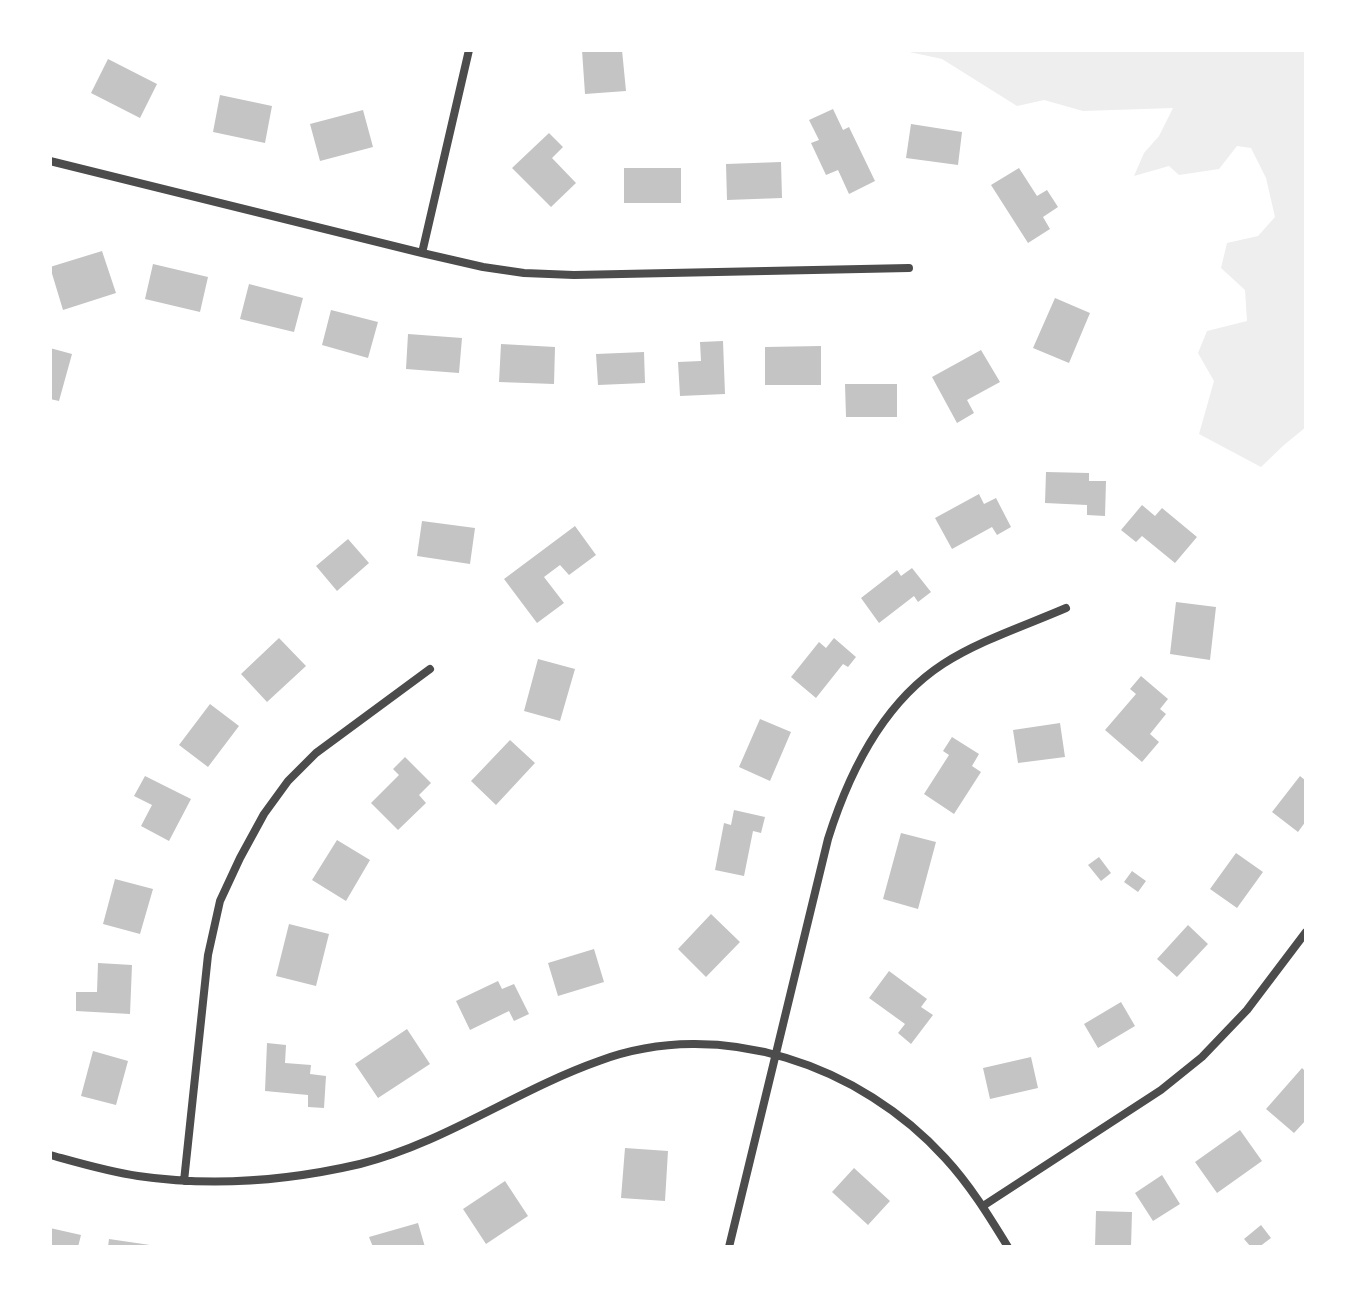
<!DOCTYPE html>
<style>
body{margin:0}
#map{position:relative;width:1356px;height:1297px;overflow:hidden;background:#fff;font-family:Lora,serif}
canvas{display:block}
.frame{position:absolute;inset:0;border:52px solid #fff;pointer-events:none}
</style>
<div id="map">
<canvas width="1356" height="1297"></canvas>
<div class="frame"></div>
</div>
<script>
const ctx = document.querySelector('canvas').getContext('2d');
ctx.lineJoin = 'round';
function fill(path, color) {
  ctx.fillStyle = color;
  ctx.fill(path, 'evenodd');
}
function strokePath(path, color, width, dash) {
  ctx.strokeStyle = color;
  ctx.lineWidth = width;
  ctx.lineCap = dash ? 'butt' : 'round';
  ctx.setLineDash(dash || []);
  ctx.stroke(path);
}
const green = new Path2D(`
 M884,50h422v377l-22,18 -23,22 -62,-33 15,-53 -16,-28 9,-22 40,-10 -2,-31 -24,-22 6,-25 31,-7 17,-19 -9,-39 -15,-30 -14,-2 -18,23 -40,6 -10,-9 -35,10 10,-23 15,-17 14,-28 -90,3 -39,-11 -27,6 -75,-47 -37,-8z`);
const building = new Path2D(`
 M582,50h40l4,41 -41,3z
 M108,59l49,25 -17,34 -49,-25z
 M220,95l52,11 -7,37 -52,-11z
 M833,109l10,21 6,-3 26,54 -26,13 -11,-24 -12,5 -15,-32 8,-3 -10,-20z
 M363,110l10,37 -53,14 -10,-37z
 M911,124l51,8 -4,33 -52,-7z
 M549,133l14,14 -11,11 24,25 -25,24 -39,-39z
 M781,162l1,36 -55,2 -1,-36z
 M624,168h57v35h-57z
 M1019,168l18,28 10,-6 11,17 -15,10 7,12 -22,14 -37,-58z
 M102,251l14,42 -53,17 -13,-43z
 M153,264l55,13 -8,35 -55,-13z
 M249,284l54,14 -9,34 -54,-13z
 M1055,298l35,15 -21,50 -36,-15z
 M331,310l47,12 -10,36 -46,-13z
 M408,334l54,4 -3,35 -53,-4z
 M723,341l2,53 -45,2 -2,-34 23,-1 -1,-19z
 M501,344l54,3 -1,37 -55,-2z
 M821,346v39h-56v-38z
 M50,348l22,6 -13,47 -9,-2z
 M981,350l19,32 -33,18 7,13 -17,10 -25,-46z
 M644,352l1,31 -47,2 -2,-31z
 M845,384h52v33h-51z
 M1046,472l43,1v8h17l-1,35 -18,-1v-10l-42,-2z
 M979,494l5,10 12,-6 15,29 -14,8 -5,-8 -40,22 -17,-31z
 M1142,505l13,11 7,-8 35,29 -22,26 -33,-27 -6,6 -15,-12z
 M422,521l53,7 -5,36 -53,-8z
 M575,526l21,29 -27,20 -9,-10 -16,12 20,26 -27,20 -33,-44z
 M348,539l21,24 -32,28 -21,-25z
 M912,568l19,24 -13,10 -4,-6 -35,27 -18,-25 36,-28 4,6z
 M1176,602l40,5 -6,53 -40,-6z
 M279,638l27,28 -39,36 -26,-28z
 M834,638l22,19 -8,10 -5,-3 -27,34 -25,-21 28,-35 7,6z
 M538,659l37,10 -15,52 -36,-10z
 M1141,676l27,23 -8,10 6,5 -16,20 9,8 -17,20 -37,-32 31,-36 -6,-5z
 M210,704l29,22 -31,41 -29,-22z
 M760,719l31,13 -21,49 -31,-14z
 M1060,723l5,34 -47,6 -5,-33z
 M952,737l27,17 -7,12 9,6 -27,42 -30,-20 25,-39 -6,-4z
 M510,740l25,23 -39,42 -25,-24z
 M405,757l26,26 -12,12 7,8 -28,27 -27,-27 28,-28 -6,-6z
 M145,776l46,23 -22,42 -28,-15 11,-21 -18,-9z
 M1300,776l6,5v40l-8,11 -26,-20z
 M734,810l31,7 -4,16 -8,-2 -9,45 -29,-6 9,-47 7,2z
 M901,833l35,9 -18,67 -35,-10z
 M337,840l33,20 -24,41 -34,-21z
 M1236,853l27,19 -26,36 -27,-19z
 M1099,857l12,16 -10,8 -13,-16z
 M1132,871l14,10 -8,11 -14,-10z
 M115,879l38,10 -13,45 -37,-10z
 M711,914l29,28 -34,35 -28,-28z
 M289,924l40,10 -13,52 -40,-10z
 M1188,925l20,19 -31,33 -20,-18z
 M594,949l10,33 -46,14 -10,-33z
 M98,963l34,2 -2,49 -54,-3v-19h21z
 M889,971l38,28 -6,8 12,8 -22,29 -13,-11 7,-9 -36,-26z
 M498,981l4,8 12,-5 15,30 -15,7 -5,-10 -39,19 -14,-29z
 M1121,1002l14,24 -37,22 -14,-24z
 M407,1029l23,35 -52,34 -23,-34z
 M267,1043l19,2 -1,18 26,2 -1,9 16,2 -2,32 -16,-1v-12l-43,-4z
 M93,1051l35,10 -12,44 -35,-9z
 M1031,1057l7,31 -48,11 -7,-31z
 M1302,1068l4,4v48l-12,13 -28,-24z
 M1240,1130l22,31 -45,32 -22,-31z
 M625,1148l43,3 -3,50 -44,-3z
 M854,1168l36,33 -22,24 -36,-33z
 M1162,1175l18,29 -27,17 -18,-28z
 M505,1181l23,35 -42,28 -23,-35z
 M1096,1211l36,1 -1,35h-36z
 M418,1223l7,24h-52l-4,-10z
 M1261,1225l10,13 -12,9h-8l-7,-8z
 M50,1228l31,7 -3,12h-28z
 M109,1239l41,6v2h-42z`);
const minor = new Path2D(`
 M50,161l372,92 61,14 41,6 50,2 335,-7
 M422,253l47,-203
 M50,1155c29,8 59,17 88,21 75,11 149,5 222,-12 84,-21 157,-74 239,-103 121,-45 262,4 346,97 25,27 44,58 63,89
 M184,1181l24,-226 12,-54 20,-43 24,-44 24,-33 28,-28 114,-84
 M983,1206l178,-116 41,-33 45,-47 59,-78
 M729,1247l99,-408c21,-67 55,-136 115,-175 35,-23 84,-39 123,-56`);
fill(green, '#eee');
fill(building, '#c4c4c4');
strokePath(minor, '#4c4c4c', 8);
</script>
